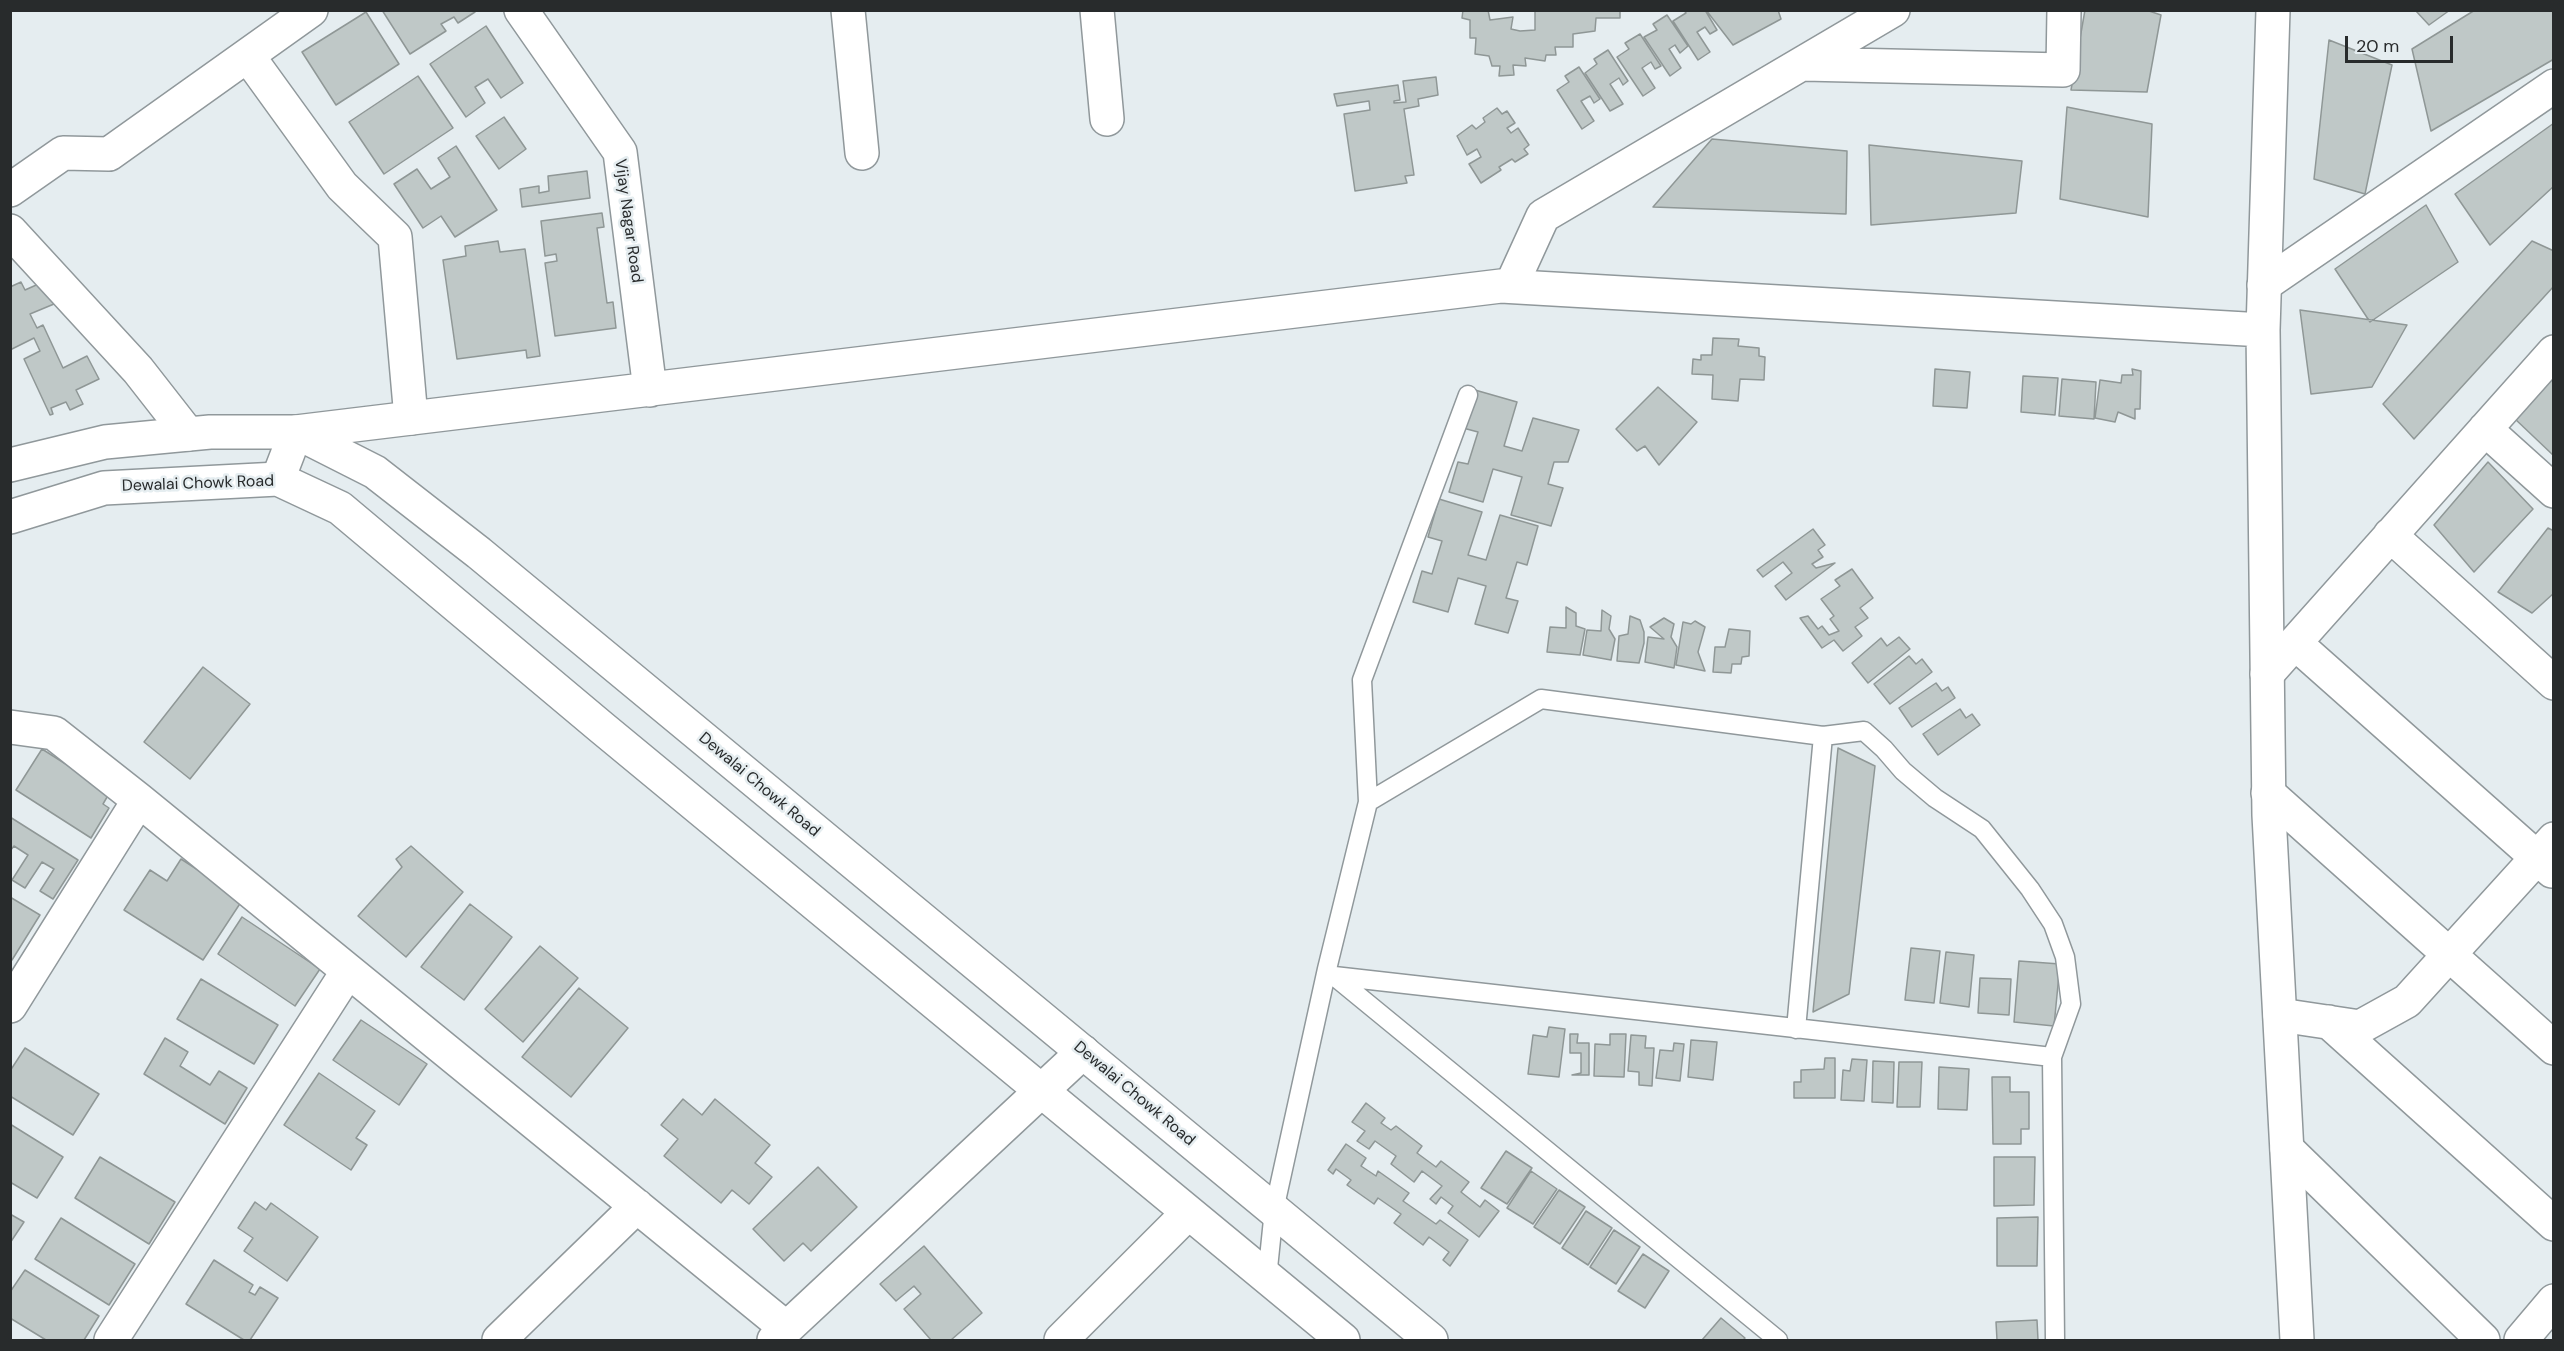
<!DOCTYPE html>
<style>
body{margin:0}
#map{position:relative;width:2564px;height:1351px;overflow:hidden;background:#e5edf0;font-family:"DM Sans",sans-serif}
canvas{display:block}
.frame{position:absolute;inset:0;border:12px solid #282b2c;pointer-events:none}
.scale{position:absolute;left:2345px;top:36px;width:108px;height:27px;box-sizing:border-box;border:3px solid #282b2c;border-top:0;padding-left:8px;font-size:18px;line-height:21px;white-space:nowrap;color:#282b2c;-webkit-text-stroke:4px #e5edf0;paint-order:stroke}
</style>
<div id="map">
<canvas width="2564" height="1351"></canvas>
<div class="frame"></div>
<div class="scale">20 m</div>
</div>
<script>
const ctx = document.querySelector('canvas').getContext('2d');
ctx.lineJoin = 'round';
function fill(path, color) {
  ctx.fillStyle = color;
  ctx.fill(path, 'evenodd');
}
function strokePath(path, color, width, dash) {
  ctx.strokeStyle = color;
  ctx.lineWidth = width;
  ctx.lineCap = dash ? 'butt' : 'round';
  ctx.setLineDash(dash || []);
  ctx.stroke(path);
}
function write(font, color, halo, rows, align = 'center') {
  ctx.font = font + ' "DM Sans",sans-serif';
  ctx.lineWidth = 5;
  ctx.setLineDash([]);
  ctx.textBaseline = 'middle';
  ctx.strokeStyle = halo;
  ctx.fillStyle = color;
  for (const [text, x, y, turn = 0] of rows) {
    ctx.save();
    ctx.translate(x, y);
    ctx.rotate((+turn || 0) * Math.PI / 180);
    ctx.textAlign = isNaN(turn) ? turn : align;
    if (halo) ctx.strokeText(text, 0, 0);
    ctx.fillText(text, 0, 0);
    ctx.restore();
  }
}
const building = new Path2D(`
 M382,10h92l1,2 -17,11 -4,-6 -13,7 5,7 -36,23z
 M1463,10h25l2,10 23,-3 -2,12 9,2 15,-1v-20h85v8h-24l-1,13 -22,3v13h-18l1,8h-10l-1,6 -20,-3 1,8 -13,-1 1,10 -15,1 1,-10h-8l-3,-10 -14,-2 1,-16h-6v-18l-8,-2z
 M1684,10h21l12,20 -7,4 -5,-7 -8,5 13,20 -12,8 -25,-39 13,-8z
 M1706,10h72l3,9 -48,26z
 M2085,10h61l15,5 -14,77 -76,-2z
 M2415,10h35l-21,15z
 M2475,10h79v49l-123,72 -19,-82z
 M366,12l33,52 -63,41 -34,-53z
 M1667,15l21,31 -8,7 -5,-8 -6,4 12,19 -11,8 -26,-39 13,-7 -4,-6z
 M486,26l37,57 -22,15 -13,-19 -13,8 10,16 -19,14 -36,-53z
 M1640,34l21,32 -6,3 -4,-7 -9,6 13,20 -12,8 -26,-39 12,-8 -4,-6z
 M2329,40l63,25 -27,129 -51,-15z
 M1608,50l20,31 -5,4 -4,-7 -9,6 13,20 -13,7 -25,-38 12,-9 -3,-5z
 M1579,67l21,32 -6,4 -4,-7 -9,5 13,20 -12,8 -25,-39 12,-8 -4,-6z
 M418,76l35,52 -69,46 -35,-52z
 M1436,77l2,18 -20,4 1,7 -15,3 10,66 -9,1 2,7 -52,8 -11,-77 26,-4 -1,-9 -32,5 -3,-12 64,-9 2,15 -6,1v2l12,-1 -3,-21z
 M2067,107l85,17 -4,93 -88,-18z
 M1497,108l5,6 5,-3 8,12 -8,5 4,5 7,-5 11,17 -5,4 4,5 -13,8 -3,-3 -13,8 2,3 -20,13 -12,-19 12,-7 -4,-8 -10,6 -10,-19 15,-11 4,4 9,-7 -2,-4z
 M504,117l22,32 -27,20 -23,-33z
 M2554,123v63l-64,59 -35,-51z
 M1712,139l135,12 -1,63 -193,-7z
 M1869,145l153,16 -6,52 -145,12z
 M456,146l41,64 -42,27 -14,-21 -18,12 -29,-44 23,-15 14,20 19,-12 -12,-19z
 M587,171l3,27 -68,9 -2,-18 19,-3v7l10,-2 -1,-15z
 M2426,205l32,57 -88,60 -35,-53z
 M602,213l2,14 -7,1 10,75 6,-1 3,26 -61,8 -10,-73 12,-2 -1,-7 -11,2 -4,-35z
 M498,241l2,11 25,-3 15,107 -13,2 -1,-8 -69,9 -14,-99 23,-4 -1,-10z
 M2532,241l22,10v35l-140,153 -31,-35z
 M21,282l4,8 18,-8 11,22 -24,10 7,14 6,-3 20,43 24,-12 12,23 -23,11 7,14 -13,6 -4,-8 -15,6 2,6 -3,1 -26,-56 16,-8 -6,-13 -24,12v-63z
 M2300,310l107,15 -35,62 -61,7z
 M1713,338l26,1 -1,7 21,2v8l6,1 -1,23 -24,-1 -2,22 -26,-2 1,-24 -21,-1 1,-15 8,1v-5h11z
 M1935,369l35,3 -3,36 -34,-2z
 M2132,369l9,2 -1,38h-5v10l-17,-7 -3,10 -20,-4 5,-38 21,3 1,-8h11z
 M2023,376l35,2 -3,37 -34,-3z
 M2554,376v80l-40,-38z
 M2062,379l34,3 -2,37 -35,-3z
 M1658,387l39,35 -38,43 -14,-19 -8,5 -21,-22z
 M1475,390l42,12 -13,44 18,5 11,-33 46,12 -11,32h-14l-6,22 15,4 -12,38 -40,-11 11,-38 -29,-8 -10,33 -34,-10 9,-30 10,2 10,-32 -15,-4z
 M2488,462l45,47 -59,63 -40,-47z
 M1439,499l43,13 -14,43 18,5 14,-45 38,11 -11,39 -10,-3 -11,36 12,3 -10,32 -33,-9 11,-38 -28,-8 -10,34 -35,-10 9,-31 10,3 10,-33 -14,-4z
 M2548,528l6,3v62l-22,20 -34,-21z
 M1813,529l12,16 -7,5 5,7 -11,7 4,4 19,-5 -49,37 -11,-14 17,-13 -9,-11 -20,15 -6,-7z
 M1852,569l21,29 -13,10 8,10 -13,9 7,9 -19,15 -9,-11 -12,8 -22,-30 8,-2 10,13 4,-3 7,9 10,-4 -9,-12 4,-3 -13,-17 19,-13 -5,-6z
 M1566,607l10,6v13l9,3 -5,26 -33,-3 3,-25 16,1z
 M1602,610l9,6 -2,13 6,10 -4,21 -28,-5 4,-25 14,1z
 M1630,616l10,4 4,12v11l-5,20 -22,-2 2,-25 9,-2z
 M1664,618l10,6 -3,13 6,10 -3,21 -29,-6 3,-25 16,2 -14,-12z
 M1695,621l10,6 -7,25 7,19 -29,-6 7,-43 8,2z
 M1729,629l21,2 -1,25 -7,1 -1,7h-9l-1,9 -18,-1 2,-25h10z
 M1899,637l11,12 -42,34 -16,-20 29,-25 6,8z
 M1909,656l7,8 6,-5 10,13 -42,32 -16,-20z
 M203,667l47,37 -60,75 -46,-37z
 M1936,683l6,8 6,-4 7,11 -43,29 -13,-19z
 M1960,709l6,9 6,-4 8,11 -42,30 -15,-21z
 M1838,748l37,18 -26,228 -36,18z
 M42,749l68,43 -7,12 6,4 -18,30 -75,-48z
 M10,817l68,43 -25,39 -13,-8 14,-22 -12,-7 -17,26 -13,-8 16,-25 -14,-9 -4,5z
 M411,846l52,46 -57,65 -48,-41 44,-49 -6,-8z
 M181,859l62,40 -40,61 -79,-50 26,-40 17,11z
 M10,897l30,18 -28,45 -2,-1z
 M470,904l42,33 -48,63 -43,-33z
 M242,917l78,52 -25,37 -77,-52z
 M540,946l38,32 -55,64 -38,-33z
 M1911,948l29,3 -6,52 -29,-3z
 M1946,952l28,3 -5,52 -29,-4z
 M2019,961l41,3 -6,62 -40,-4z
 M1980,978l31,1 -2,36 -31,-2z
 M201,979l77,46 -24,39 -77,-45z
 M579,988l49,40 -57,69 -49,-40z
 M361,1020l66,44 -28,41 -66,-45z
 M1549,1027l16,2 -6,48 -31,-3 5,-39 14,2z
 M1570,1034h8l-1,9h12v32h-17l9,-2v-20h-11z
 M1610,1034h16l-2,43 -30,-1 1,-32 15,1z
 M1631,1035l15,1 -1,12h9l-2,38 -13,-1v-13l-11,-1z
 M165,1038l23,14 -8,14 30,19 9,-14 28,17 -22,36 -81,-50z
 M1691,1040l26,2 -4,38 -25,-3z
 M1674,1043l10,1 -4,37 -24,-3 4,-28 13,1z
 M25,1048l74,46 -26,41 -63,-39v-25z
 M1825,1058h10v40h-41v-16h7v-12l23,-1z
 M1852,1059l15,1 -3,41 -23,-1 2,-30 7,1z
 M1873,1061l21,1 -1,41 -21,-1z
 M1899,1062h23l-2,45h-23z
 M1939,1067l30,2 -2,41 -29,-1z
 M319,1073l56,38 -19,27 11,7 -16,25 -67,-45z
 M1992,1077h18v15h19v37h-8v15h-28z
 M683,1099l19,16 13,-16 55,46 -15,18 17,14 -23,27 -17,-14 -11,13 -57,-47 14,-17 -17,-14z
 M1366,1103l19,15 -4,5 10,7 5,-4 26,20 -5,7 19,14 5,-6 28,21 -8,10 19,15 5,-7 14,11 -20,26 -31,-24 5,-7 -12,-9 -5,7 -6,-5 12,-13 -20,-15 -8,11 -23,-18 5,-8 -21,-15 -6,8 -12,-8 8,-10 -13,-9z
 M10,1124l53,33 -26,41 -27,-16z
 M1346,1144l20,14 -5,8 15,10 2,-5 31,22 -6,8 33,23 4,-4 28,20 -18,26 -7,-6 6,-8 -20,-15 -6,8 -29,-22 7,-9 -23,-16 -4,6 -27,-19 4,-5 -15,-11 -3,5 -5,-4z
 M1506,1151l26,17 -25,36 -26,-16z
 M100,1157l75,45 -26,42 -74,-46z
 M1994,1157h41l-1,48 -40,1z
 M818,1167l39,40 -46,44 -8,-8 -19,18 -31,-32z
 M1531,1171l26,18 -24,35 -26,-16z
 M1559,1190l26,17 -25,37 -26,-17z
 M255,1202l11,8 5,-7 47,34 -31,44 -43,-30 9,-13 -15,-10z
 M1586,1211l26,17 -24,37 -26,-17z
 M10,1214l14,8 -14,21z
 M2038,1217l-1,49h-40v-48z
 M61,1218l74,46 -26,41 -74,-46z
 M1614,1230l26,17 -24,37 -26,-17z
 M924,1246l58,67 -31,27h-20l-27,-31 17,-15 -7,-8 -18,15 -16,-17z
 M1643,1254l26,17 -24,37 -27,-17z
 M214,1260l39,25 -4,7 6,3 5,-8 18,11 -28,42h-6l-58,-36z
 M25,1270l74,46 -15,24h-38l-36,-22v-26z
 M1721,1318l24,20 -2,2h-41z
 M2037,1320l1,20h-41l-1,-18z`);
const service = new Path2D(`
 M1368,802l173,-103 282,37 41,-5 20,18 19,22 32,27 47,31 48,60 23,35 12,33 6,47 -19,53 3,283
 M1334,976l718,81
 M1334,976l444,364
 M1796,1029l27,-293
 M1267,1278l7,-68 53,-241 41,-167 -6,-122 106,-285`);
const minor = new Path2D(`
 M848,10l14,143
 M1097,10l10,109
 M248,56l94,130 53,51 16,181
 M1804,64l259,6 1,-60
 M10,190l53,-37 46,1 202,-144
 M10,231l128,139 50,64
 M2264,285l290,-199
 M1511,286l32,-70 350,-206
 M2485,429l69,62
 M2390,535l164,148
 M2295,643l257,228
 M2267,674l287,-322
 M10,727l44,6 85,67 647,528
 M2268,793l286,255
 M10,1006l129,-206
 M2280,1015l80,12 47,-26 147,-162
 M2329,1022l225,202
 M2287,1149l196,191
 M111,1340l237,-369
 M499,1340l138,-134
 M774,1340l309,-288
 M1061,1340l127,-127
 M2521,1340l33,-39`);
const tertiary = new Path2D(`
 M521,10l99,142 30,238
 M2273,10l-10,320 6,485 28,525
 M278,479l18,-47 1205,-146 762,44`);
const secondary = new Path2D(`
 M10,465l95,-23 105,-10h86l79,40 104,81 952,787
 M10,517l94,-29 174,-9 62,29 261,219 742,613`);
const streetNames = [
 ["Vijay Nagar Road",628,221,82],
 ["Dewalai Chowk Road",198,484,-2],
 ["Dewalai Chowk Road",759,785,40],
 ["Dewalai Chowk Road",1134,1094,40]
];
fill(building, '#bfc8c7');
strokePath(building, '#8f9796', 1.5);
strokePath(service, '#90989b', 21);
strokePath(minor, '#90989b', 36);
strokePath(tertiary, '#90989b', 36);
strokePath(secondary, '#90989b', 36);
strokePath(service, '#fff', 18);
strokePath(minor, '#fff', 33);
strokePath(tertiary, '#fff', 33);
strokePath(secondary, '#fff', 33);
write('16px', '#282b2c', '#e5edf0', streetNames);
</script>
